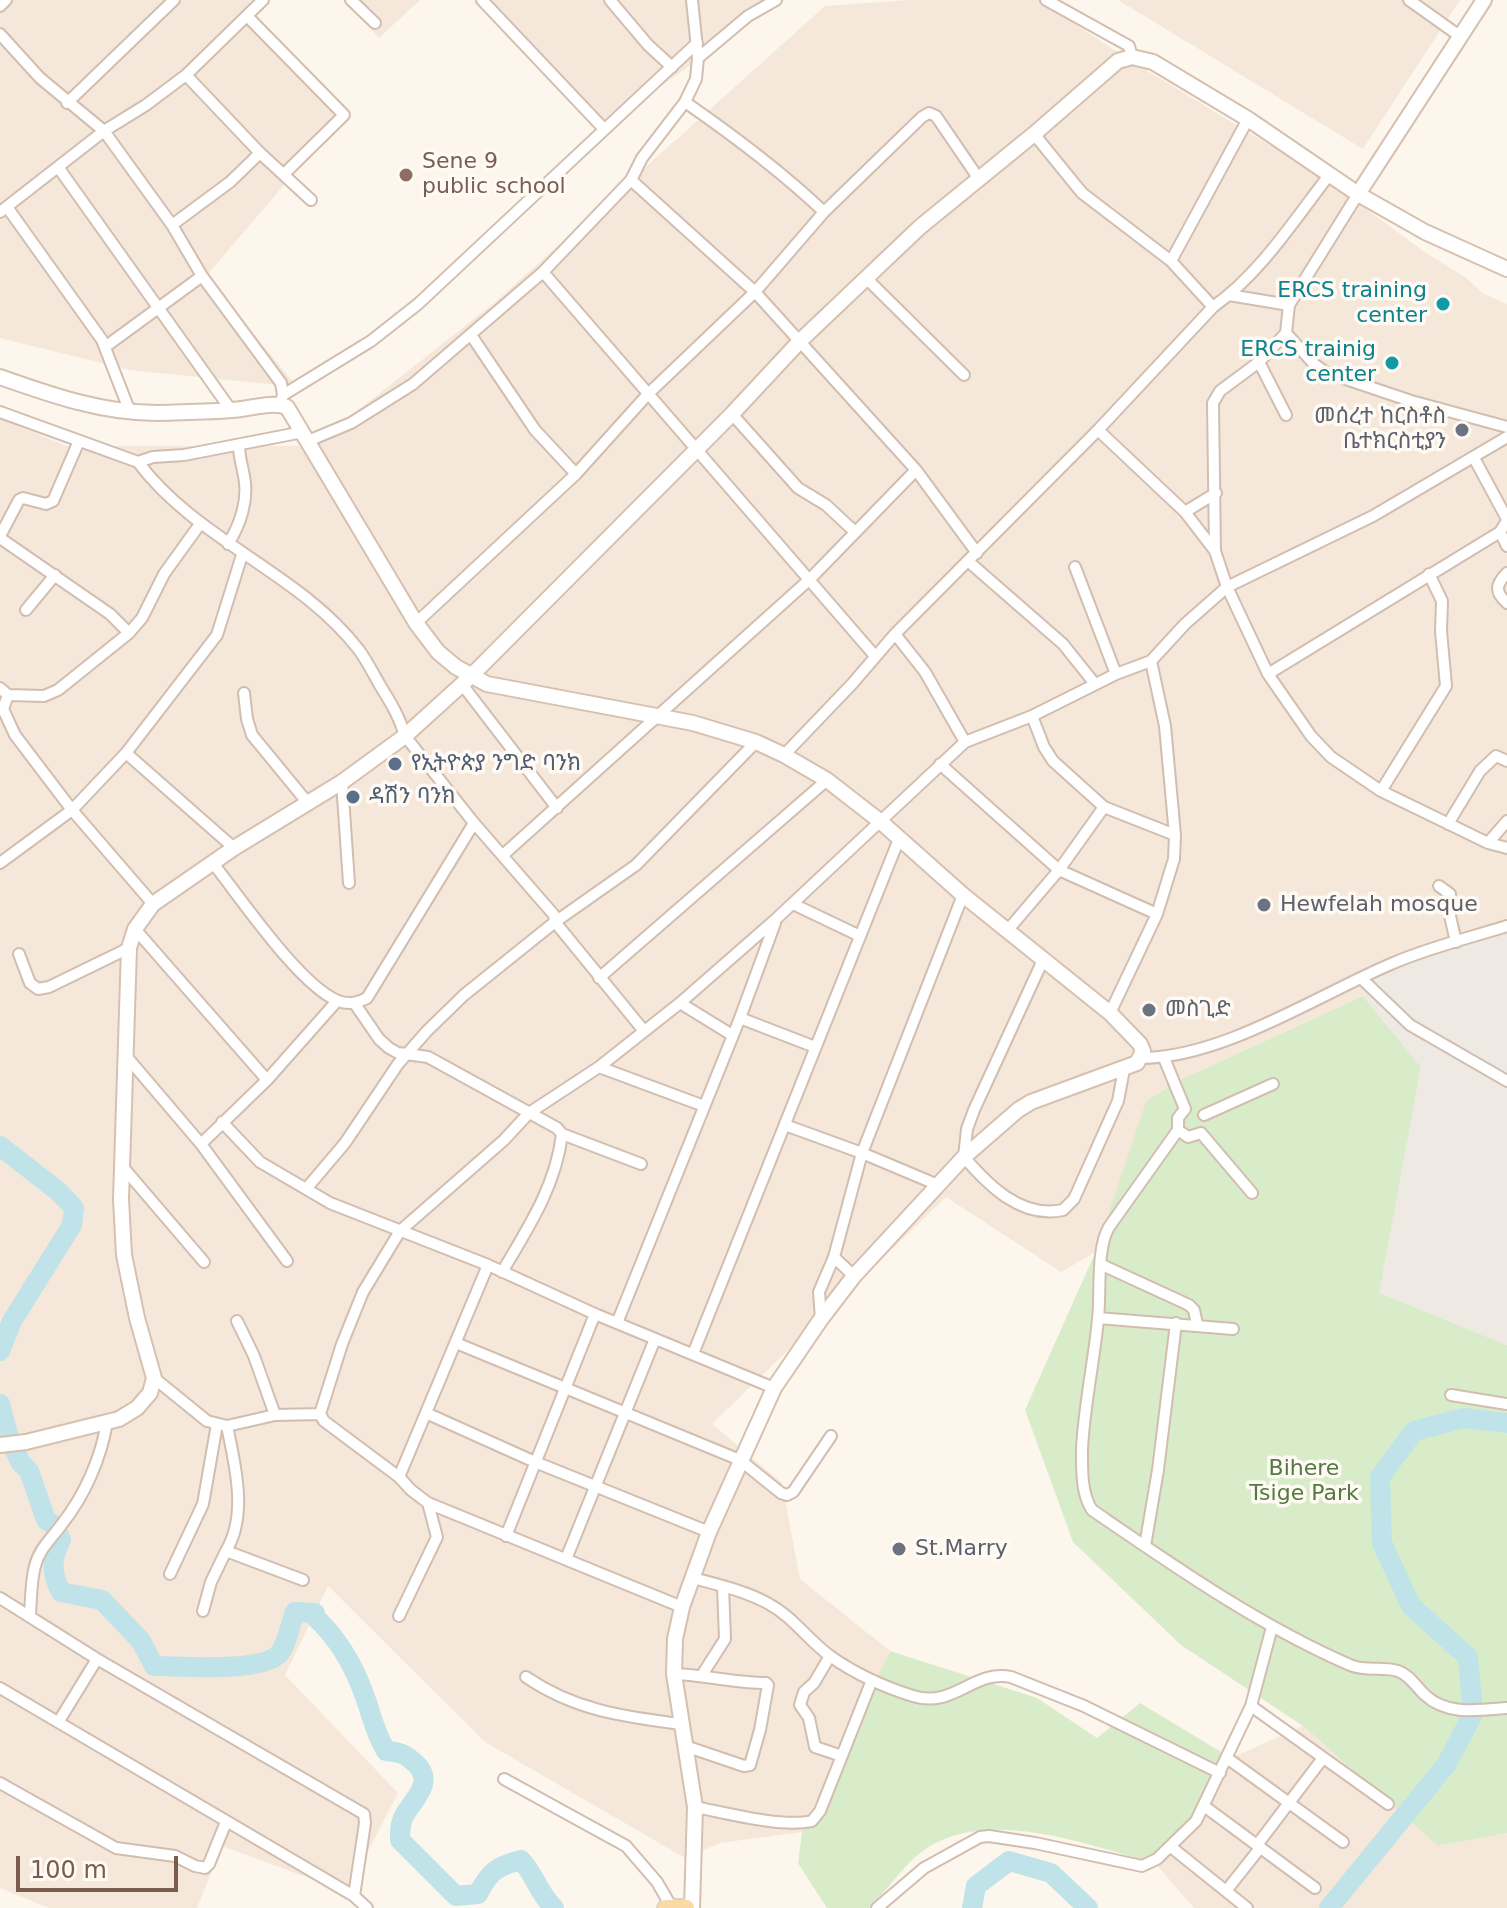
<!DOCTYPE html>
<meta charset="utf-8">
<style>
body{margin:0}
#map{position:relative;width:1507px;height:1908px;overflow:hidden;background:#fdf6ec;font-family:"DejaVu Sans",sans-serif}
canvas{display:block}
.scale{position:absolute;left:16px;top:1856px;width:162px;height:36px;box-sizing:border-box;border:4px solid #7a5c4d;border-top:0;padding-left:10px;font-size:24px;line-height:28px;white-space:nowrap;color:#7a5c4d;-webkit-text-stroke:6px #fffaf3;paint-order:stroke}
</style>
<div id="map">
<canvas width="1507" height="1908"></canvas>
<div class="scale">100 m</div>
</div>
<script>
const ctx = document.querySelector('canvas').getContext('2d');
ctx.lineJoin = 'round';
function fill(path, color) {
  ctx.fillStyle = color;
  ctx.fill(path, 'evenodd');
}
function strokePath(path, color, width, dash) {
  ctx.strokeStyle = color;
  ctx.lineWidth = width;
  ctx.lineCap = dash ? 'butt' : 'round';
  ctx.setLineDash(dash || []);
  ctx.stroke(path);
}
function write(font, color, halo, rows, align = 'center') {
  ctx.font = font + ' "DejaVu Sans","Noto Sans Ethiopic",sans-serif';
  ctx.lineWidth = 7;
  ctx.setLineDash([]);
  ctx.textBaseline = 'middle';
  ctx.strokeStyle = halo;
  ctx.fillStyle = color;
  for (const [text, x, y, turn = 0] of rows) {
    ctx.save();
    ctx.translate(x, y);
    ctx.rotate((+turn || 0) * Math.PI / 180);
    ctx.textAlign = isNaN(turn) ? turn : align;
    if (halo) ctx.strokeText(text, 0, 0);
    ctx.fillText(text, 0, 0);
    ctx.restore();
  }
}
const residential = new Path2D(`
 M0,0h263l-16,16 97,99 -138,161 91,111 -167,-17 -130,-32z
 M344,0h76l-41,38z
 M482,0h301l-180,127z
 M910,0h129l89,59 199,121 99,73 39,24 19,17 23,10v619l-126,50 -18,23 -183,84 -34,21 -49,150 -36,21 -115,-75 -234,227 70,59 18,96 90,72 -88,181 -82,11 -35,15 -200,-116 -157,-156 -43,89 113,118 -51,99 -125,-46 -25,62h-148l-49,-20v-1469l67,27h246l181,-143 331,-297z
 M1118,0h342l-97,149z
 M1303,1726l135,120 69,-13v75h-313l-39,-45 76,-105z`);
const industrial = new Path2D(`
 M1507,923v422l-129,-52 43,-226 -58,-71 18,-23z`);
const green = new Path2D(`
 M1363,996l58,71 -42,226 128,52v488l-69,13 -135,-120 -122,-81 -108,-103 -48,-132 71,-159 50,-150 34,-21z
 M890,1651l147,47 60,40 43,-35 91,55 -30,65 -46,40c-69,-18 -167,-57 -231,-13 -22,16 -36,40 -55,58h-42l-29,-45 4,-31z`);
const river = new Path2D(`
 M0,1146l59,46 15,16 -2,17 -60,96 -12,30
 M0,1404l10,37 11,22 8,8 17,49 9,6 6,14c-10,19 -10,33 0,52l41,8 39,41 13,25c27,0 106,7 125,-12 8,-9 11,-30 16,-42l20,1 -1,3c25,23 40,49 51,81 7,19 10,36 21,54 14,1 19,3 29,12 20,18 0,35 -10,51 -5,8 -5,17 -5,26l56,56 22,-2c11,-22 19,-28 43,-34 14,15 18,34 33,48
 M972,1908l4,-22 33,-25 42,12 37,35
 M1329,1908l117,-143 27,-51 -5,-57 -57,-51 -29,-63 -2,-66 34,-46 50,-13 43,5`);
const street = new Path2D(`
 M351,0l24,23
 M482,0l122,129
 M610,0l38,45 24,22
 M1046,0l83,46 3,11
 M1409,0l52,37
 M0,6l6,-6
 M247,16l97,99 -60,59
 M0,34l40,44 64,53 68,94 30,51 79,107 2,12 -2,6
 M698,58l50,-42 28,-16
 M186,75l74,78 51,47
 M685,102c49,34 96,69 139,110
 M67,103l107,-103
 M1034,134l48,59 89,68 42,46
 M58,167l173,243
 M631,180l124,112 161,178 61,83
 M7,207l95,133 28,72
 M0,212l104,-81 42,-26 40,-30 77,-75
 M172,225l58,-43 30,-29
 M1171,261l77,-142
 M543,272l332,384
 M867,279l97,96
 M1229,295l60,10 -3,28 28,31 11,8 86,29 96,26
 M1289,305l69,-111
 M1286,333l-27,29 -39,29 -7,12 2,148 12,36 41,87 43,62 20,21 50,34 107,52 19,5
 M471,335l64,95 41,44
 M105,347l97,-71
 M1259,362l27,53
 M283,395l88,-54 47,-37 279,-261
 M0,412l138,50c59,79 161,110 221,188 8,11 15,25 22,37 10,16 19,31 24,49l69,87 80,92 1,7 89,109
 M732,414l66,74 28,17 29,27
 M1098,430l87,82 30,39
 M308,441l43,-18 62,-39 130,-112 88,-92 11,-22 43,-56 11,-23 2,-21 -6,-58
 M1474,458l33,61
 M138,462l15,-5 31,-2 119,-23
 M1185,512l31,-19
 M1500,532l7,14
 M0,536l19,-36 4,-2 23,6 7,-3 26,-60
 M0,538l110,76 19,19
 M228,544c12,-19 21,-44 16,-68 -2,-11 -5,-19 -5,-31
 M969,562l94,82 32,40
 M1075,567l41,107
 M1507,573c-12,12 -12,19 0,30
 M26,610l29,-35
 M416,623l160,-149 72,-80 107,-102 69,-80 98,-95 7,-4 7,3 43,63
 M895,634l30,38 40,70
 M1268,674l232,-142 7,-11
 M461,683l96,125
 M0,688l8,7 36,1 14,-6 71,-57 13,-15 22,-44 36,-50
 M244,693l3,26 5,16 55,67
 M8,695l-5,14 12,26 57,75 81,94
 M1032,716l12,31 9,14 51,46 71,28
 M126,753l108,95
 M784,755l68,-71 43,-50 203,-204 115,-123c48,-34 81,-87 117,-133
 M940,764l119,106 98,44
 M342,782l7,101
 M1381,791l65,-105 -5,-55 1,-30 -13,-27
 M1448,824l32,-53 16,-15 11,5
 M1488,843l19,-22
 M503,855l307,-276 106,-109
 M212,862c28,35 87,123 126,139 11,4 19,2 29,-3l107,-175
 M0,863l72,-53 54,-57 91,-118 25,-80
 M1439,886l11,8v22l6,26
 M793,904l67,32
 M135,929l132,151
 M1007,931l52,-61 45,-63
 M19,954l11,29 8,6 11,-2 80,-39
 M1043,960l-69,150 -7,19 -3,28c24,28 57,62 99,53l11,-11 44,-98 6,-32
 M599,978l228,-198
 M1361,978l49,47 97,56
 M680,1003l52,32
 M355,1004l24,35 10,9 9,5 30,4 129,71 5,6 79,30
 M1110,1013l47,-99 17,-55 1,-24 -10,-109 -14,-65
 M740,1018l75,29
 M126,1056l75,88 86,117
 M1141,1058c81,0 175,-62 250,-94 36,-16 78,-26 116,-38
 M1164,1058l21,51
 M599,1067l105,39
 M1185,1109l-7,9v12l-69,97c-13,22 -8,66 -11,92 -4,43 -14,87 -16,130 0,20 -1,44 10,61 82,56 166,115 258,155 16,7 32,1 48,6 12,4 18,16 27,24 22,21 55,15 82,13
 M1204,1115l69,-31
 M222,1122l38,40 70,41 158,62 107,49 179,74
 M785,1125l77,28 76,32
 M1178,1130l10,7 13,-4
 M1201,1133l51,60
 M201,1144l66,-64 70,-79
 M122,1166l82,96
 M306,1189l39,-46 53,-79 29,-33 37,-36 91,-73 81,-57 120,-123
 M1102,1265l87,40 5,5 3,14
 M502,1272c26,-44 54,-86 60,-138
 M854,1276l-20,-19 28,-104 101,-258
 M1098,1318l135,11
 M821,1319l-2,-27 15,-35
 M237,1321l17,35 21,59
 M617,1323l123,-305 35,-95
 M456,1343l284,117 41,33 6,2 6,-3 38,-56
 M693,1354l206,-515
 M154,1378l53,43 20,5 48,-11 45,-1 22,-70 21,-52 37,-61 104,-91 25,-27 70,-46 81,-64 96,-84 189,-177 67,-26 84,-42 35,-13 34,-37 42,-37 146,-71 134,-79
 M1451,1395l56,9
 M426,1413l109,49 174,70
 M320,1414l4,7 75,56 12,13 17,13 254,104
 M227,1426c8,39 21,89 -1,125l77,29
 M399,1477l89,-212
 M506,1536l89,-222
 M1145,1546l13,-76 18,-147
 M566,1559l89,-220
 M170,1574l33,-70 14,-80
 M693,1578c26,7 53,13 76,26 24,13 39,36 61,52 24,17 54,31 83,40 40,13 61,-27 98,-19l73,29 136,67
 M0,1598l97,61 267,155 1,9 -11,73
 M203,1611l8,-29 15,-31
 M30,1615c1,-16 1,-34 5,-49 4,-17 17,-28 27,-42 23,-29 39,-66 45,-102
 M399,1616l38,-79 -9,-34
 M830,1656l-16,27 -10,9 -4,13 9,13 6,29 27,9
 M674,1674c31,1 61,9 92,9l2,2 -8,45 -10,35 -6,1 -59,-20
 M702,1675l23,-36 -2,-52
 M526,1677c48,33 98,40 155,47
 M0,1688l354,208 13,12
 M1251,1706l137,98
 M59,1721l38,-62
 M1227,1758l116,84
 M504,1779l122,67 31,36 15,26
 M0,1783l116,65 59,8 20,10 10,2 4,-4 17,-42
 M1204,1806l111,82
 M695,1807c31,6 87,21 117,14l8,-10 52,-131
 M1257,1845l66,-87
 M1171,1847l76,61
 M1226,1891l34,-43
 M877,1908l47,-40 56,-31 9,-1 46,7 107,23 15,-7 39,-38 55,-115 21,-79`);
const secondary = new Path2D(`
 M1358,194l126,-194
 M0,377c51,18 102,36 157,36 25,-1 50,-1 75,-3 17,-1 40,-9 55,-3l129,216 22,29 18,15 31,17 206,39 63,19 28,13 43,25 54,42 82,73 147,118 30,31 3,7 -6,12 -106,39 -13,8 -54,47 -110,119 -33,43 -47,69 -65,144 -27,75 -7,32 -1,35 21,133 -3,101
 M0,1445l26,-3 93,-23 18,-11 13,-15 4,-15 -17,-60 -13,-63 -3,-56 8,-251 6,-19 18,-25 81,-56 108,-66 63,-46 65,-59 262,-263 68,-73 120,-114 114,-93 84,-73 14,-4 21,5 95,57 110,75 67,38 82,37`);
const primary = new Path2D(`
 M666,1908h20`);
const markers = [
 [406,175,8,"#8d6e63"],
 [1443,304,8,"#0f9aa8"],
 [1392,363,8,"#0f9aa8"],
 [1462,430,8,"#6b7280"],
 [395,764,8,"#5c6f8a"],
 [353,797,8,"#5c6f8a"],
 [1264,905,8,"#6b7280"],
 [1149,1010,8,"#6b7280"],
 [899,1549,8,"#6b7280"]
];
const educationNames = [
 ["Sene 9",422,162],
 ["public school",422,187]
];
const cultureNames = [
 ["ERCS training",1427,291],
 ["center",1427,316],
 ["ERCS trainig",1376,350],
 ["center",1376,375]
];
const worshipNames = [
 ["መሰረተ ከርስቶስ",1446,417,"right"],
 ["ቤተክርስቲያን",1446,442,"right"],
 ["Hewfelah mosque",1280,905],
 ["መስጊድ",1165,1010],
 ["St.Marry",915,1549]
];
const serviceNames = [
 ["የኢትዮጵያ ንግድ ባንክ",411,764],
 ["ዳሽን ባንክ",369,797]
];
const parkNames = [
 ["Bihere",1304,1469],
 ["Tsige Park",1304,1494]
];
fill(residential, '#f5e8da');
fill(industrial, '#efe9e4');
fill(green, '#d8ecc9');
strokePath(river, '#bfe3e8', 20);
strokePath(street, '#d1beb0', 14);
strokePath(secondary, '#d6c0b0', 18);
strokePath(primary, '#dad1cd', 20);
strokePath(street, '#fff', 10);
strokePath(secondary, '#fff', 14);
strokePath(primary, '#fbd9a5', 16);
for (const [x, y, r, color] of markers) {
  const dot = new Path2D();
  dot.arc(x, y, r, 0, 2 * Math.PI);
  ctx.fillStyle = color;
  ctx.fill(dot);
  strokePath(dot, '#fffaf3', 3);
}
write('22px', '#785e54', '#fffaf3', educationNames, 'left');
write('22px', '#0d838f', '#fffaf3', cultureNames, 'right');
write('22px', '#5b616d', '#fffaf3', worshipNames, 'left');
write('22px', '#4e5e75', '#fffaf3', serviceNames, 'left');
write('22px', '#537a41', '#fffaf3', parkNames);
</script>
